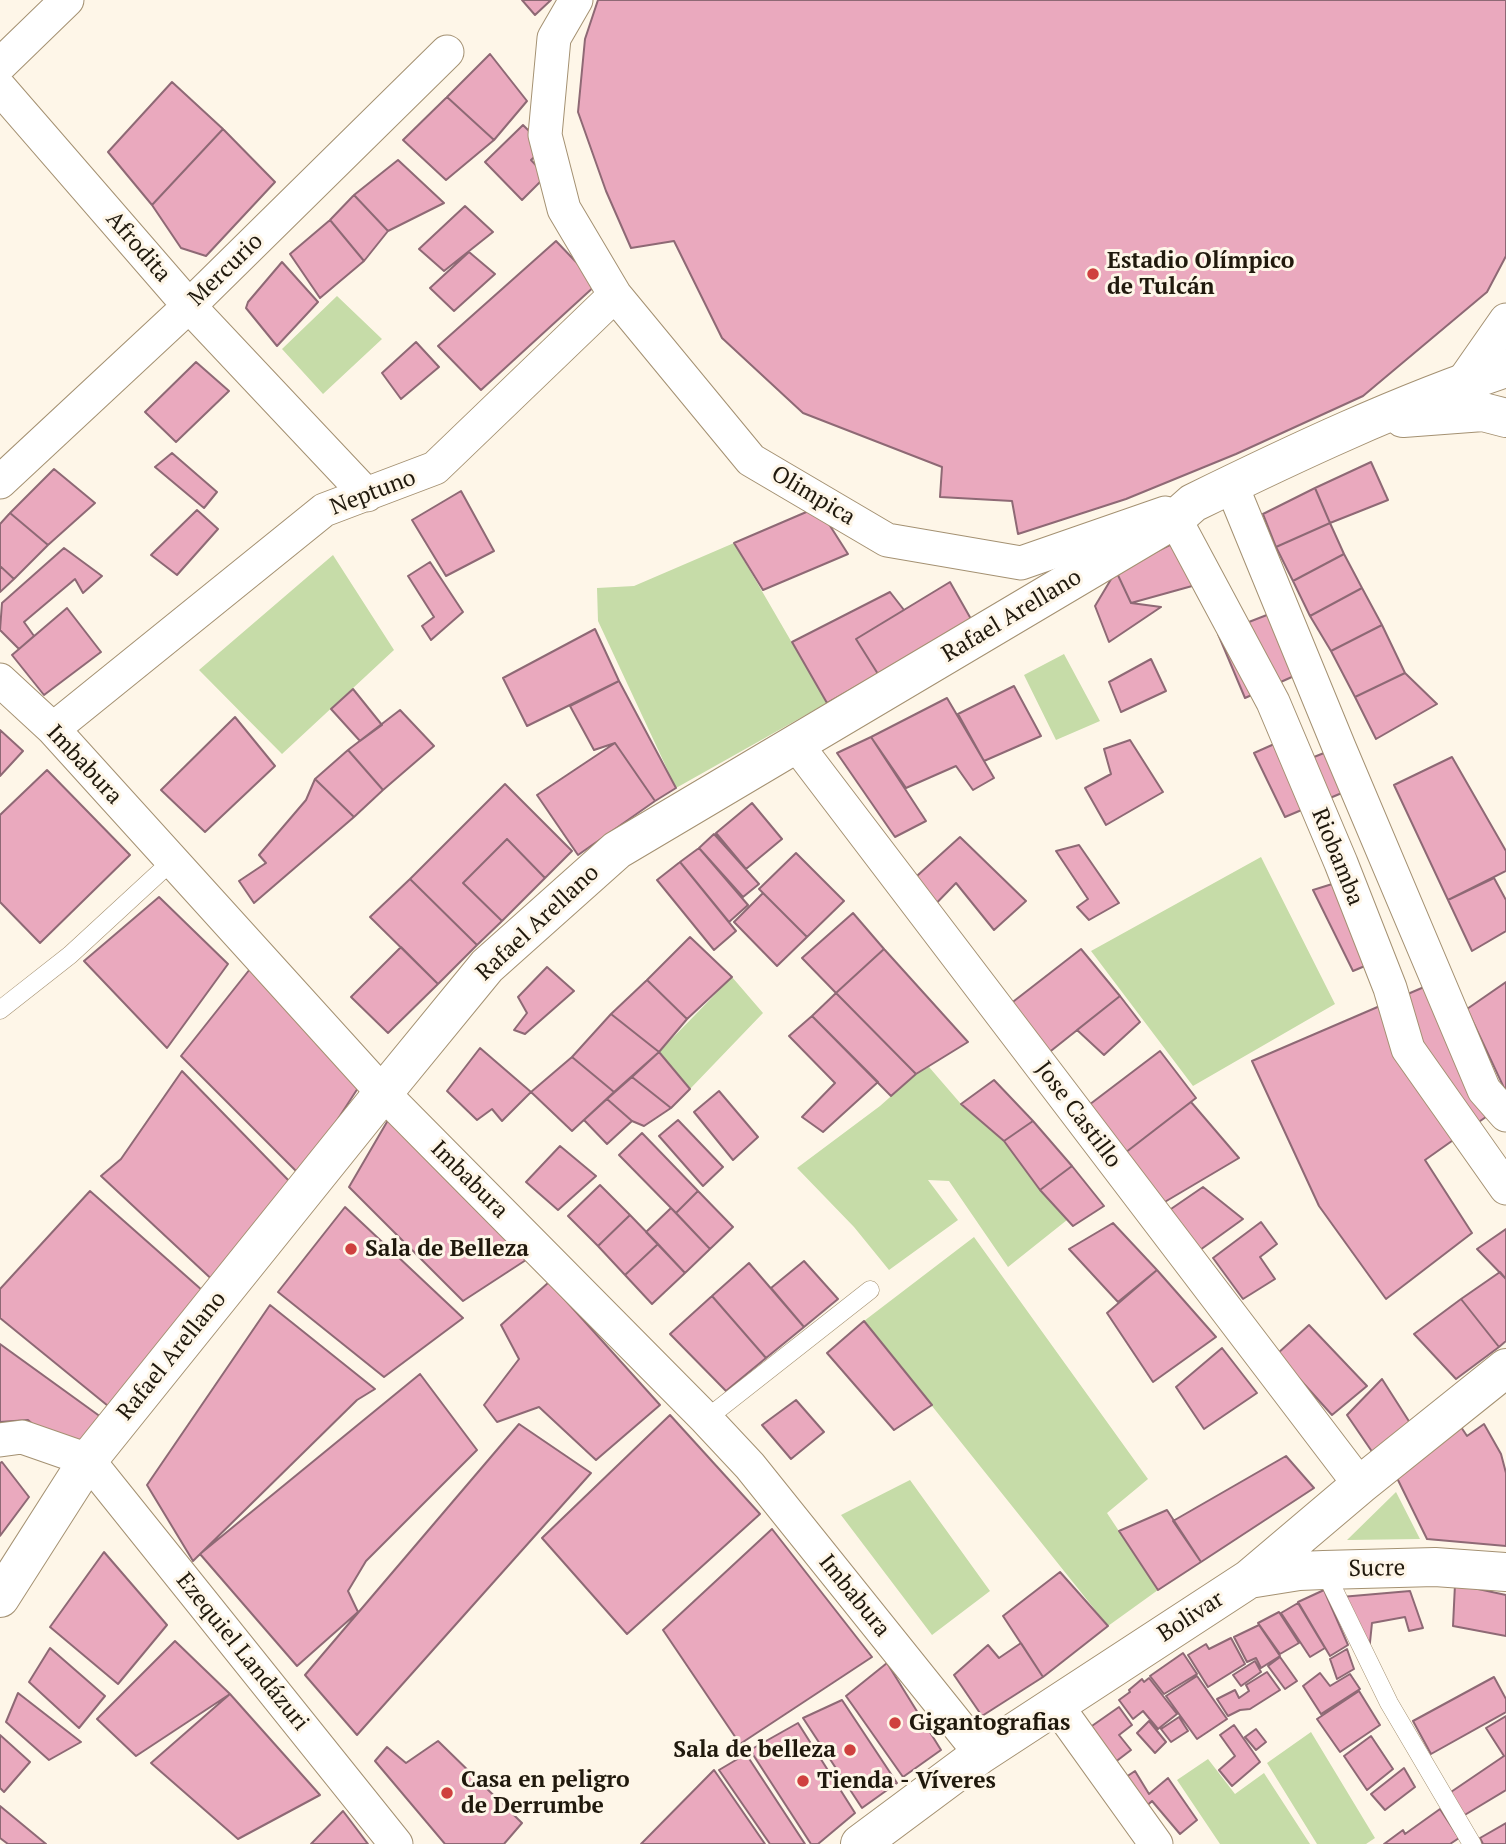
<!DOCTYPE html>
<meta charset="utf-8">
<style>
body{margin:0}
canvas{display:block;background:#fef6e8}
</style>
<canvas width="1506" height="1844"></canvas>
<script>
const ctx = document.querySelector('canvas').getContext('2d');
ctx.lineJoin = 'round';
function fill(path, color) {
  ctx.fillStyle = color;
  ctx.fill(path, 'evenodd');
}
function strokePath(path, color, width, dash) {
  ctx.strokeStyle = color;
  ctx.lineWidth = width;
  ctx.lineCap = dash ? 'butt' : 'round';
  ctx.setLineDash(dash || []);
  ctx.stroke(path);
}
function write(font, color, halo, rows, align = 'center') {
  ctx.font = font + ' "PT Serif",serif';
  ctx.lineWidth = 6;
  ctx.setLineDash([]);
  ctx.textBaseline = 'middle';
  ctx.strokeStyle = halo;
  ctx.fillStyle = color;
  for (const [text, x, y, turn = 0] of rows) {
    ctx.save();
    ctx.translate(x, y);
    ctx.rotate((+turn || 0) * Math.PI / 180);
    ctx.textAlign = isNaN(turn) ? turn : align;
    if (halo) ctx.strokeText(text, 0, 0);
    ctx.fillText(text, 0, 0);
    ctx.restore();
  }
}
const green = new Path2D(`
 M337,296l45,43 -59,55 -41,-45z
 M734,543l93,160 -151,85 -78,-167 -1,-33 37,-2z
 M333,555l61,95 -112,104 -83,-84z
 M1064,654l36,67 -44,19 -32,-65z
 M1261,857l74,147 -142,82 -102,-135z
 M732,977l31,36 -73,76 -31,-37z
 M929,1067l32,37 43,37 36,49 27,30 -59,47 -59,-86 -21,-1 30,40 -69,50 -35,-43 -57,-59 83,-62 36,-32z
 M974,1237l174,242 -41,34 51,77 -50,36 -244,-305z
 M910,1480l80,111 -58,44 -91,-120z
 M1396,1492l24,47 -73,1z
 M1311,1732l64,106 -9,6h-49l-50,-81z
 M1208,1759l27,35 29,-21 46,71h-90l-43,-64z`);
const building = new Path2D(`
 M522,0h29l-16,15z
 M598,0h908v256l-19,36 -124,104 -127,58 -110,45 -108,35 -6,-33 -72,-4 2,-30 -139,-54 -81,-75 -48,-97 -43,7 -25,-57 -28,-79 7,-73z
 M490,54l37,47 -33,39 -47,-43z
 M172,82l51,47 -71,76 -44,-53z
 M447,97l47,43 -48,40 -43,-40z
 M523,125l22,22 -14,13 15,16 -24,24 -37,-38z
 M223,129l52,53 -69,74 -25,-8 -29,-43z
 M398,160l46,43 -56,28 -34,-36z
 M354,195l34,36 -24,30 -34,-41z
 M465,206l28,26 -49,39 -25,-22z
 M330,220l34,41 -44,37 -30,-44z
 M556,241l41,43 -116,106 -43,-44z
 M469,252l26,22 -41,37 -24,-23z
 M282,262l36,40 -41,44 -31,-38 2,-6z
 M416,342l23,25 -38,32 -19,-26z
 M196,362l33,29 -53,51 -31,-30z
 M172,453l45,39 -13,16 -49,-41z
 M1371,462l17,38 -58,23 -15,-35z
 M54,469l41,34 -47,42 -38,-32z
 M1315,488l15,35 -54,24 -13,-33z
 M461,491l33,60 -48,25 -34,-56z
 M818,507l30,47 -85,36 -29,-47z
 M197,510l21,19 -41,46 -26,-20z
 M10,513l38,32 -34,34 -14,-13v-42z
 M1330,523l14,31 -51,27 -17,-34z
 M1176,542l27,41 -72,20 -15,-32z
 M64,548l38,28 -19,17 -8,-14 -51,43 10,14 -15,13 -19,-19 2,-27z
 M1344,554l18,34 -52,28 -17,-35z
 M430,562l33,50 -32,28 -9,-14 12,-9 -26,-41z
 M0,566l14,13 -14,13z
 M1116,571l15,32 30,4 -52,35 -14,-36z
 M950,582l21,37 -93,55 -22,-35z
 M1362,588l20,37 -51,26 -21,-35z
 M890,592l14,18 -48,29 22,35 -51,29 -35,-61z
 M67,608l34,44 -57,43 -32,-40z
 M1272,613l31,59 -58,26 -27,-64z
 M1382,625l23,48 -50,24 -24,-46z
 M595,629l24,52 -92,45 -24,-48z
 M1151,659l15,32 -45,21 -12,-30z
 M1405,673l32,31 -61,35 -21,-42z
 M619,681l57,107 -21,13 -40,-58 -21,7 -24,-44z
 M1014,686l27,50 -57,25 -26,-47z
 M353,689l29,36 -22,16 -29,-32z
 M947,698l47,80 -21,12 -17,-24 -50,22 -35,-51z
 M400,710l34,36 -51,44 -35,-40z
 M235,717l40,49 -70,66 -44,-42z
 M0,730l23,21 -23,25z
 M871,737l55,84 -31,16 -58,-84z
 M1130,740l33,52 -57,33 -21,-37 26,-14 -7,-25z
 M1281,741l13,24 45,-18 17,40 -71,30 -31,-64z
 M615,743l40,58 -77,54 -41,-60z
 M348,750l35,40 -29,27 -39,-38z
 M1452,757l54,94v20l-58,29 -54,-115z
 M47,770l83,85 -90,88 -40,-41v-87z
 M315,779l39,38 -100,86 -15,-22 27,-18 -7,-8 47,-55z
 M505,784l67,67 -27,27 -38,-39 -44,44 39,38 -25,24 -67,-66z
 M752,803l30,36 -36,30 -30,-36z
 M714,834l45,50 -16,13 -44,-49z
 M960,837l66,64 -32,29 -38,-47 -34,35 -25,-24z
 M507,839l38,39 -43,43 -39,-38z
 M1079,845l40,58 -30,17 -12,-13 11,-8 -32,-48z
 M699,848l49,57 -19,17 -49,-60z
 M796,853l48,48 -37,36 -48,-48z
 M680,862l56,69 -22,19 -57,-70z
 M1361,875l30,80 -38,16 -40,-81z
 M1494,878l12,22v31l-34,20 -24,-51z
 M410,879l67,66 -39,39 -68,-67z
 M763,893l44,44 -30,29 -43,-44z
 M159,897l69,67 -61,84 -83,-87z
 M853,913l31,36 -48,44 -34,-35z
 M690,937l42,40 -45,42 -40,-39z
 M401,947l37,37 -50,49 -37,-36z
 M884,949l84,93 -52,32 -80,-81z
 M1081,949l39,47 -78,62 -46,-43z
 M547,967l27,24 -49,43 -11,-4 13,-17 -9,-16z
 M250,969l108,119 -57,88 -120,-120z
 M647,980l40,39 -28,33 -48,-38z
 M1438,981l62,126 -75,53 47,73 -86,66 -67,-93 -67,-145z
 M1506,982v110l-39,-83z
 M836,993l80,81 -25,22 -79,-80z
 M1120,996l20,26 -36,33 -27,-25z
 M611,1014l48,38 -45,40 -42,-35z
 M812,1016l66,66 -55,50 -21,-15 33,-34 -46,-47z
 M480,1048l51,44 -29,29 -10,-12 -15,11 -30,-29z
 M1160,1051l36,47 -75,58 -40,-45z
 M659,1052l31,37 -19,19 -39,-31z
 M572,1057l42,35 -42,39 -41,-39z
 M182,1071l111,114 -74,101 -118,-110 20,-17z
 M632,1077l39,31 -27,18 -12,-5 -25,-22z
 M994,1080l39,41 -29,20 -43,-37z
 M719,1091l39,46 -25,23 -39,-48z
 M607,1099l25,22 -25,23 -23,-24z
 M1191,1102l48,56 -76,45 -42,-47z
 M391,1115l138,143 -66,43 -114,-114z
 M678,1120l45,47 -20,19 -44,-50z
 M1033,1121l39,45 -32,24 -36,-49z
 M642,1133l56,58 -22,22 -57,-58z
 M560,1146l36,30 -38,34 -32,-28z
 M1072,1166l32,40 -31,20 -33,-36z
 M600,1185l30,30 -32,31 -30,-30z
 M1203,1187l40,32 -43,31 -32,-39z
 M90,1191l113,100 -90,119 -113,-92v-29z
 M698,1191l35,36 -23,22 -34,-36z
 M345,1207l118,111 -79,59 -106,-85z
 M671,1208l39,41 -25,24 -39,-41z
 M630,1215l28,29 -33,31 -27,-29z
 M1261,1222l16,22 -17,13 15,22 -32,20 -30,-41z
 M1113,1223l44,47 -39,32 -49,-53z
 M1506,1229v50l-29,-30z
 M658,1244l27,29 -33,31 -27,-29z
 M804,1261l34,38 -34,28 -33,-39z
 M749,1263l55,64 -38,31 -54,-62z
 M1157,1270l59,67 -63,45 -46,-69z
 M1500,1272l6,7v62l-7,6 -38,-48z
 M549,1282l111,123 -64,55 -57,-53 -42,15 -13,-17 35,-46 -18,-34z
 M712,1296l54,62 -40,33 -56,-57z
 M1461,1299l38,48 -43,32 -42,-45z
 M270,1305l105,84 -18,11 -164,161 -46,-76z
 M864,1321l68,84 -38,25 -67,-77z
 M1309,1325l58,61 -35,29 -55,-61z
 M0,1344l112,81 -31,42 -53,-47 -28,2z
 M1222,1348l35,45 -53,36 -28,-42z
 M420,1374l57,76 -111,111 -18,30 10,21 -61,54 -97,-112z
 M1382,1379l30,47 -37,30 -28,-41z
 M796,1400l28,32 -33,27 -29,-34z
 M670,1415l90,99 -133,120 -85,-96z
 M519,1424l72,49 -234,262 -52,-60z
 M1484,1424l17,30 5,19v73l-79,-7 -30,-61 64,-51 6,9z
 M1286,1456l28,32 -113,74 -28,-41z
 M2,1462l27,35 -29,39v-73z
 M1167,1510l34,52 -43,28 -39,-59z
 M772,1529l100,128 -132,87 -77,-114z
 M104,1552l63,73 -49,59 -68,-57z
 M1060,1572l48,54 -65,51 -40,-61z
 M1455,1584l51,11v41l-53,-10z
 M1324,1590l24,55 -18,11 -32,-54z
 M1410,1591l13,37 -14,3 -4,-14 -33,6 -3,29 -28,-55z
 M1298,1603l27,45 -15,9 -29,-44z
 M1279,1612l20,31 -19,11 -22,-31z
 M1259,1625l21,31 -19,12 -5,-10 -9,4 -13,-25z
 M1231,1638l14,26 -37,23 -20,-32 18,-11 3,5z
 M175,1641l55,53 -94,62 -39,-37z
 M1021,1643l22,34 -61,39 -28,-41 34,-30 11,13z
 M50,1648l55,48 -26,32 -50,-46z
 M1347,1649l7,20 -17,10 -7,-20z
 M1183,1653l14,21 -33,20 -14,-18z
 M1280,1657l17,24 -12,8 -17,-23z
 M1255,1661l6,11 -20,14 -8,-11z
 M887,1663l54,87 -38,27 -57,-81z
 M1267,1672l13,18 -30,19 -10,1 -12,6 -11,-17 18,-9 4,8 10,-7 -3,-6z
 M1320,1673l10,13 20,-12 10,15 -39,25 -18,-28z
 M1197,1676l30,43 -30,20 -31,-43z
 M1494,1677l12,22v13l-75,42 -18,-33z
 M1149,1678l28,36 -19,15 -15,-18 -10,8 -14,-19 11,-8 -1,-2 13,-11 2,3z
 M1359,1691l21,34 -40,27 -23,-33z
 M18,1693l63,49 -32,18 -43,-38z
 M230,1694l90,101 -82,44 -87,-76z
 M842,1700l55,83 -35,25 -59,-90z
 M1119,1707l13,18 -13,10 12,15 -17,13 -25,-35z
 M1506,1716v74l-43,26 -15,-22 56,-38 -18,-28z
 M1179,1717l9,14 -17,11 -10,-13z
 M1149,1721l17,21 -11,11 -18,-20z
 M798,1723l57,90 -37,31h-7l-61,-94z
 M1234,1725l26,37 -28,24 -13,-16 16,-14 -15,-21z
 M1256,1729l10,13 -10,8 -11,-13z
 M0,1735l30,27 -26,30 -4,-4z
 M1371,1736l22,33 -26,21 -23,-34z
 M438,1741l84,82 -18,21h-59l-70,-83 12,-14 19,16z
 M746,1754l59,90h-35l-51,-74z
 M1404,1768l11,19 -30,23 -14,-16z
 M714,1770l51,74h-124z
 M1135,1771l14,23 19,-16 29,42 -17,14 -28,-33 -12,11 -23,-29z
 M0,1806l46,38h-38l-8,-6z
 M1440,1809l19,29 -9,6h-66l19,-14 2,4z
 M343,1811l25,33h-57z
 M1506,1823v21h-23l-3,-6z`);
const lane = new Path2D(`
 M0,1010l70,-55 102,-94
 M706,1419l164,-129
 M1324,1570l65,133 83,141`);
const street = new Path2D(`
 M576,0l-22,38 -9,97 19,74 51,86 136,165 136,80 134,23 144,-50
 M0,65l67,-65
 M0,88l189,218 178,189
 M1462,383l44,-63
 M0,482l189,-176 258,-254
 M1231,484l108,263 145,343 22,25
 M1175,519l98,183 68,161 49,125 18,61 98,139
 M0,680l53,49 330,364 323,326 44,47 231,288
 M53,729l271,-219 111,-42 180,-173
 M796,744l564,741
 M0,1440l22,-3 66,23 308,384
 M1057,1706l99,138`);
const secondary = new Path2D(`
 M1403,418l80,-6 23,6
 M0,1598l88,-138 295,-367 104,-127 130,-116 558,-331 18,-16c102,-50 206,-99 313,-135`);
const primary = new Path2D(`
 M1249,1579l50,-8 25,-1 111,-3 71,5
 M860,1844l121,-90 268,-175 111,-94 146,-117`);
const markers = [
 [1093,274,7,"#cf403e"],
 [351,1249,7,"#cf403e"],
 [895,1723,7,"#cf403e"],
 [850,1750,7,"#cf403e"],
 [803,1781,7,"#cf403e"],
 [447,1793,7,"#cf403e"]
];
const streetNames = [
 ["Afrodita",138,247,49],
 ["Mercurio",226,270,-44],
 ["Neptuno",373,493,-21],
 ["Olimpica",813,496,31],
 ["Rafael Arellano",1012,616,-31],
 ["Imbabura",84,765,47],
 ["Riobamba",1337,857,68],
 ["Rafael Arellano",538,923,-43],
 ["Jose Castillo",1078,1115,53],
 ["Imbabura",469,1180,45],
 ["Rafael Arellano",172,1356,-51],
 ["Sucre",1377,1569,-1],
 ["Imbabura",854,1596,51],
 ["Bolivar",1191,1617,-33],
 ["Ezequiel Landázuri",242,1652,51]
];
const poiNames = [
 ["Estadio Olímpico",1107,261],
 ["de Tulcán",1107,287],
 ["Sala de Belleza",365,1249],
 ["Gigantografias",909,1723],
 ["Sala de belleza",836,1750,"right"],
 ["Casa en peligro",461,1780],
 ["de Derrumbe",461,1806],
 ["Tienda - Víveres",817,1781]
];
fill(green, '#c6dca8');
fill(building, '#eaa9be');
strokePath(building, '#8e6975', 2);
strokePath(lane, '#a49172', 19);
strokePath(street, '#a49172', 35);
strokePath(secondary, '#a49172', 40);
strokePath(primary, '#a49172', 40);
strokePath(lane, '#fff', 18);
strokePath(street, '#fff', 33);
strokePath(secondary, '#fff', 38);
strokePath(primary, '#fff', 38);
for (const [x, y, r, color] of markers) {
  const dot = new Path2D();
  dot.arc(x, y, r, 0, 2 * Math.PI);
  ctx.fillStyle = color;
  ctx.fill(dot);
  strokePath(dot, '#fef6e8', 2.5);
}
write('23px', '#20190d', '#fef6e8', streetNames);
write('bold 23px', '#20190d', '#fef6e8', poiNames, 'left');
</script>
